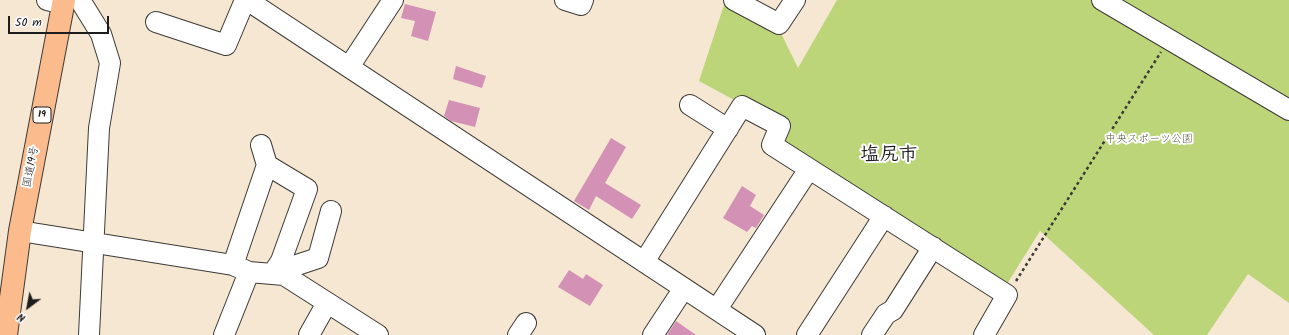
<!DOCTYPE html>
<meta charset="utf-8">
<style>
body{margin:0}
#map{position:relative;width:1289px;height:335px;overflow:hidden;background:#f5e7d1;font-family:Kalam,sans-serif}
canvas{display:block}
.north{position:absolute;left:8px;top:287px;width:40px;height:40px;-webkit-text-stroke:3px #fff;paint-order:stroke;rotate:212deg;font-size:11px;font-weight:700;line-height:16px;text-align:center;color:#1c1c1c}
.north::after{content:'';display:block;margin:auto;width:14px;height:18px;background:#1c1c1c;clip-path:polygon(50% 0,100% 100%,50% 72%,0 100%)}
.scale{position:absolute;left:8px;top:16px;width:101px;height:18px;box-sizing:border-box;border:2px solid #1c1c1c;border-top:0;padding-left:5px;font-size:12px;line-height:14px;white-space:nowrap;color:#1c1c1c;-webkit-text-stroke:3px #fff;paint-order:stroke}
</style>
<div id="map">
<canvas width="1289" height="335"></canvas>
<div class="north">N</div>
<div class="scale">50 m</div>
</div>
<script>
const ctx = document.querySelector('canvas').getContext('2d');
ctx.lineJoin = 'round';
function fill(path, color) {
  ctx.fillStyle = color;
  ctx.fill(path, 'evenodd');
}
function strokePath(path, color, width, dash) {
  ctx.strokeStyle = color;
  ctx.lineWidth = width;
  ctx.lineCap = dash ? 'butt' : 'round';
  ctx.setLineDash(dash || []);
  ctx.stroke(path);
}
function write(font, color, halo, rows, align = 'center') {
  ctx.font = font + ' Kalam,"Klee One",sans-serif';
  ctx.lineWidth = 4;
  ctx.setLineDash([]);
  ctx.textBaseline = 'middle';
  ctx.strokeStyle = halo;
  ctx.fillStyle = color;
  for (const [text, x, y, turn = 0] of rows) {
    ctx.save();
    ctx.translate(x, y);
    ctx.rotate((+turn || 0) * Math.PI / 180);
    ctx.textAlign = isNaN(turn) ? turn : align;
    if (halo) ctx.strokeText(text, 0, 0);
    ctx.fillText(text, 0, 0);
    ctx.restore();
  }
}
const green = new Path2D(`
 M837,0h452v303l-41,-29 -41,61h-53l-114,-104 -33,53 -227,-138 6,-18 -87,-47 26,-79 54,27 19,39z`);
const building = new Path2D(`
 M405,4l31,8 -8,29 -17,-5 4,-15 -14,-3z
 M456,66l30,10 -4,12 -29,-9z
 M449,100l31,8 -5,19 -24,-6 -7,-5z
 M611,138l15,9 -21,36 36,22 -9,14 -36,-23 -7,14 -15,-9z
 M742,186l14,9 -6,11 14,9 -8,13 -4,-2 -5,6 -24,-14z
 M569,270l14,9 3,-5 17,11 -13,21 -32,-19z
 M676,321l20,14h-29z`);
const path = new Path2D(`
 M1016,281l145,-229`);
const minor = new Path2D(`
 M47,0l17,4
 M80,0l21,34 9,29 -11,65 -10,207
 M247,0l508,335
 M565,0l16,5 2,-5
 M734,0l45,24 16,-24
 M1102,0l187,110
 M156,22l70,23 19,-45
 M349,67l44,-67
 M690,105l38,24
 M261,145l6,20
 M20,231l213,34 16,7 35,3 94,60
 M644,262l98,-156 38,20 -8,19 235,150 -23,40
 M233,265l34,-100 40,24 -26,72 -8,12
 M273,273l45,-15 13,-47
 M717,309l92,-140
 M224,335l25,-63
 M309,335l18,-32
 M518,335l8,-12
 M653,335l31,-47
 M807,335l77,-119
 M872,335l14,-21 7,-4 40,-63`);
const highway = new Path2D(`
 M6,335l14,-104 44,-231`);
const shields = [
 [42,115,18]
];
const shieldNames = [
 ["19",42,115]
];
const parkNames = [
 ["中央スポーツ公園",1149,140]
];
const streetNames = [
 ["国道19号",32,167,-79]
];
const townNames = [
 ["塩尻市",889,157]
];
fill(green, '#bdd579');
fill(building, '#d291b5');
strokePath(minor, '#3d3a37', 22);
strokePath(highway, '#3d3a37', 24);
strokePath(path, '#3d3a37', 2.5, [3, 3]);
strokePath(minor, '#fff', 20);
strokePath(highway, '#fbbb8c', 22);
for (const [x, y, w] of shields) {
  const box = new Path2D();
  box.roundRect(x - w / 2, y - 8, w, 16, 3);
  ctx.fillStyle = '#fff';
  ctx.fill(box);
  strokePath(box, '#1c1c1c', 1);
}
write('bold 10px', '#1c1c1c', null, shieldNames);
write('11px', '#545d3d', '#fff', parkNames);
write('11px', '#1c1c1c', '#fff', streetNames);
write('bold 19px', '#1c1c1c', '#fff', townNames);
</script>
